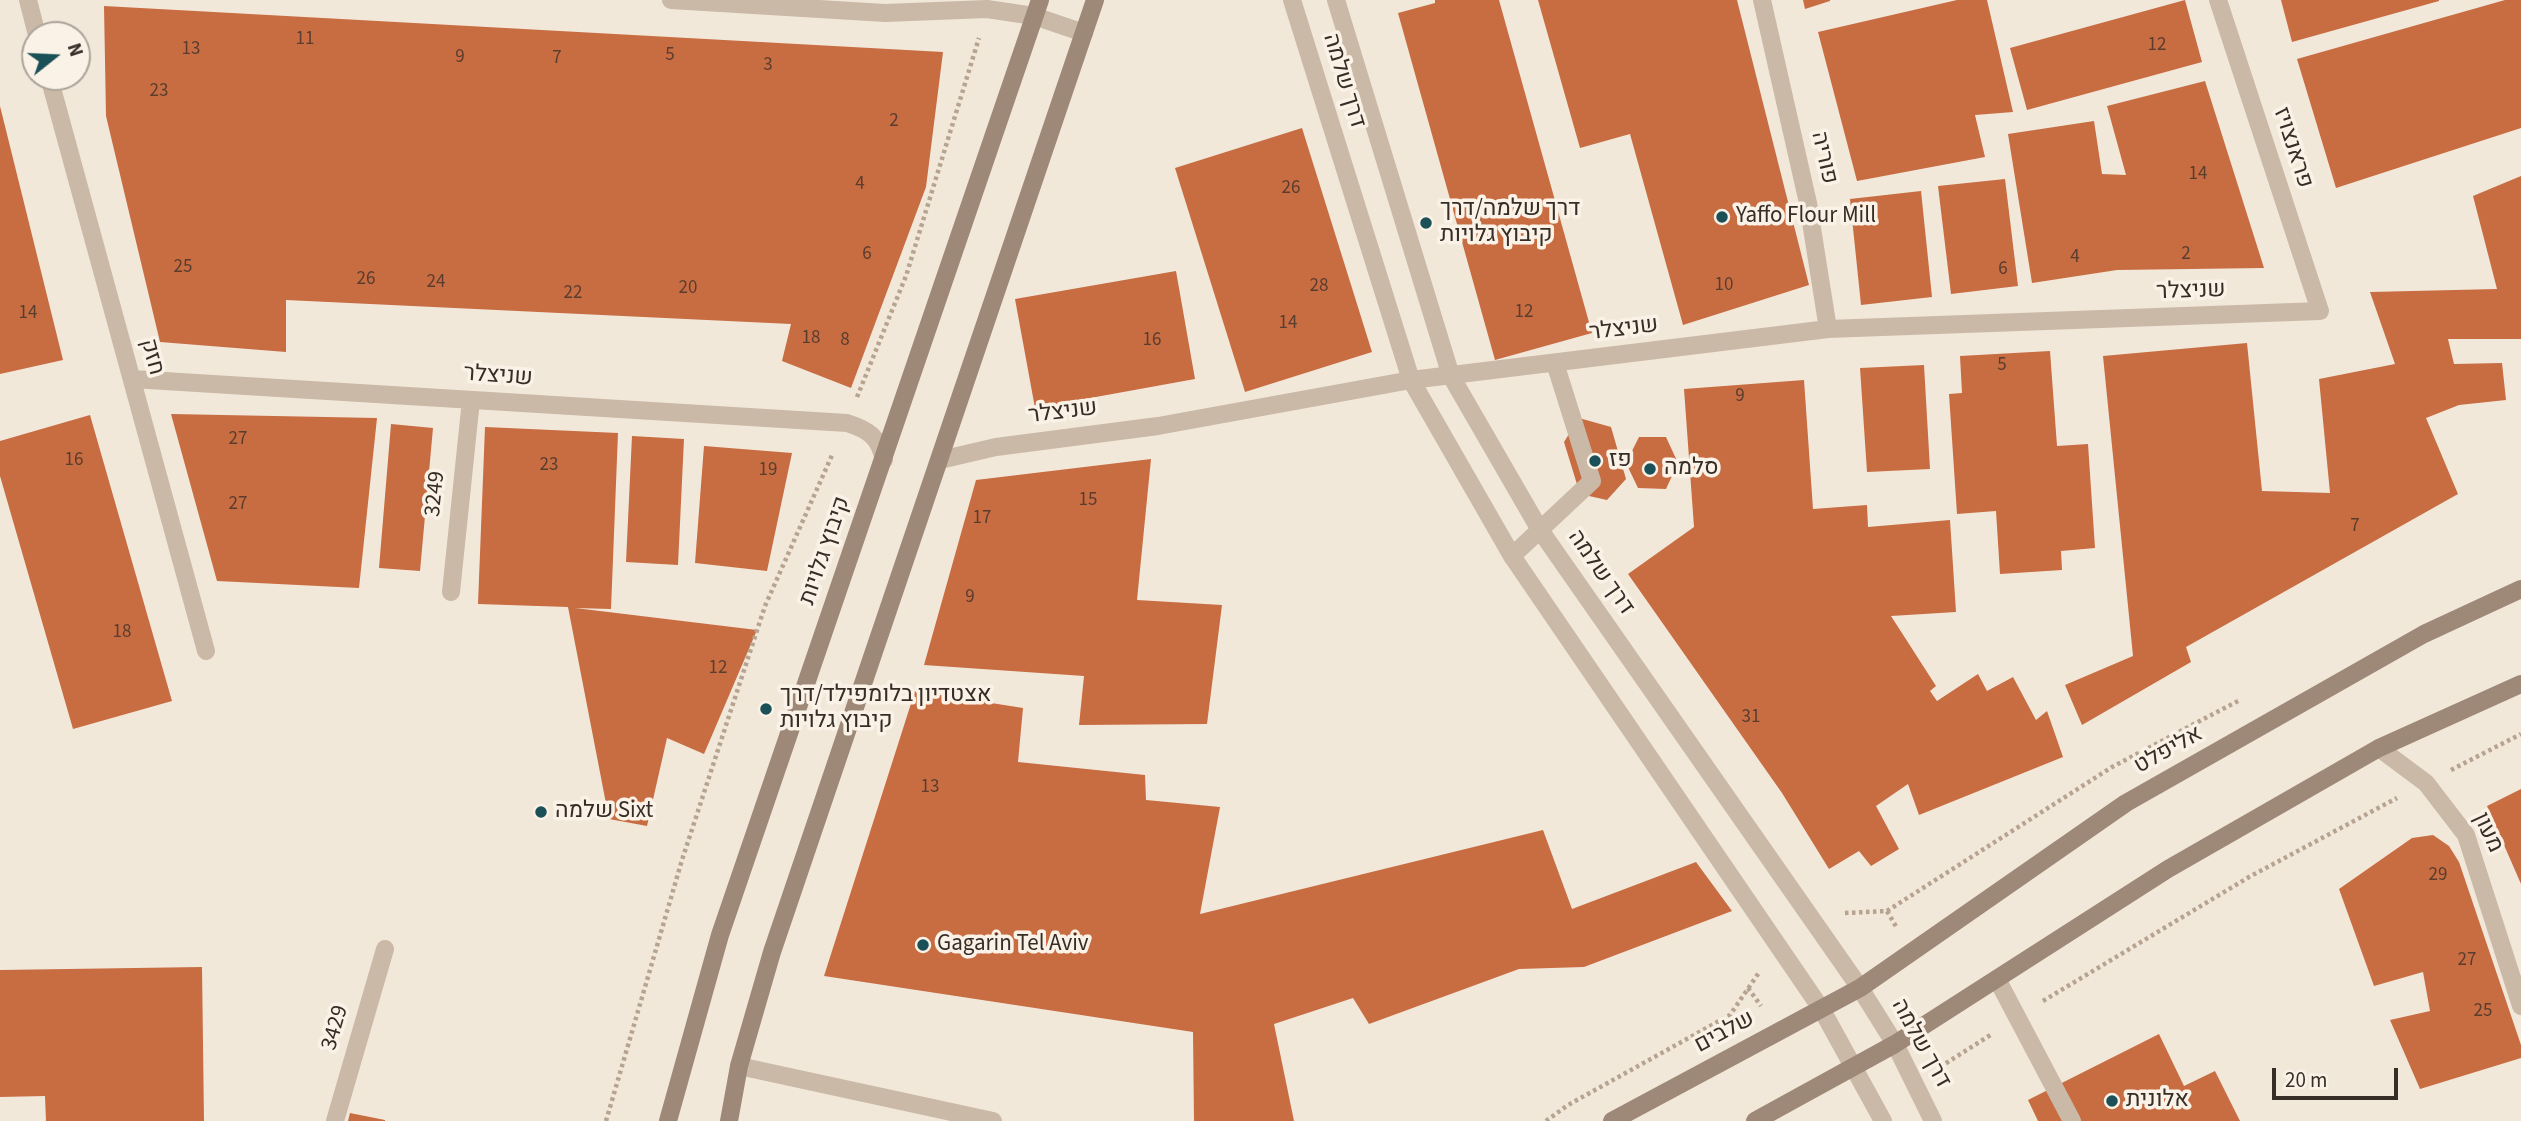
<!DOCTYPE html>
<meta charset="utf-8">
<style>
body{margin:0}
#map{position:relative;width:2521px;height:1121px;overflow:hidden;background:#f2e8da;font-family:"Source Sans 3",sans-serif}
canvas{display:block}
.north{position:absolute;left:21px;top:21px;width:70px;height:70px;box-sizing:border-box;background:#faf2e6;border:2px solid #aca39a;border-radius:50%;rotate:72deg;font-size:19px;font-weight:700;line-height:28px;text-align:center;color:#362d27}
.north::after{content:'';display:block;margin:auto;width:24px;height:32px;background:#1c5058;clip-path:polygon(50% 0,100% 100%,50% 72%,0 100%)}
.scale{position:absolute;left:2272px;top:1068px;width:126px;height:32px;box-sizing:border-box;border:4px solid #362d27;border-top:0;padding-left:9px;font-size:21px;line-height:24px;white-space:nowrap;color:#362d27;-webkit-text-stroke:5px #faf2e6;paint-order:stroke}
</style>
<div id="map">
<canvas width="2521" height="1121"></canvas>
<div class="north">N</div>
<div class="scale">20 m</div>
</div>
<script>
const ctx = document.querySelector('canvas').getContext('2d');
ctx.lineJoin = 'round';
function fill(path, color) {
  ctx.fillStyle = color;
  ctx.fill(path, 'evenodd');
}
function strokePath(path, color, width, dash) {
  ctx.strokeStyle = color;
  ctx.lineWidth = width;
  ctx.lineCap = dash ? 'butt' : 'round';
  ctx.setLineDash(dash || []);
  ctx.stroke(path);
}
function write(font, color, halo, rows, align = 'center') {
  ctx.font = font + ' "Source Sans 3",Heebo,sans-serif';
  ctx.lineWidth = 7;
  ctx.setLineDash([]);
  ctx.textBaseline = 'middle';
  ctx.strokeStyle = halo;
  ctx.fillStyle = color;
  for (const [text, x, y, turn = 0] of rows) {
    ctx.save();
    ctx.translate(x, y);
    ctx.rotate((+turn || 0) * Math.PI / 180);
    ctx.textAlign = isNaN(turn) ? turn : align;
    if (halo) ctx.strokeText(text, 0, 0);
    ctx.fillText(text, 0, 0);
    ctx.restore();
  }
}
const building = new Path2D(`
 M1435,0h64l93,333 -97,27 -97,-347 37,-10z
 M1538,0h199l72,285 -126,40 -53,-191 -50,14z
 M1803,0h27v1l-25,8z
 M1957,0h30l26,112 -38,3 10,42 -128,24 -39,-149z
 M2185,0l17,62 -175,48 -17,-62z
 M2281,0h158v1l-147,41z
 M2505,0h16v128l-185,60 -39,-129z
 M104,6l839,46 -17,135 -75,201 -69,-27 9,-37 -505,-24v52l-126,-10 -54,-226z
 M2205,81l59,187 -147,2 -85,13 -24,-149 86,-13 8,53 24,1 -19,-69z
 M0,106l63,254 -63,14z
 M1302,128l70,224 -127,40 -70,-224z
 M2521,176v163h-73l6,25 48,-1 4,37 -47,5 -33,13 32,76 -272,153 5,15 -109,63 -17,-40 68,-29 -30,-300 144,-13 15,148 68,2 -11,-114 76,-15 -25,-72 127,-3 -24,-93z
 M2005,179l13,107 -67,8 -13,-108z
 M1921,191l11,106 -71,8 -11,-106z
 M1176,271l19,108 -160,29 -20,-109z
 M2050,351l7,95 31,-2 7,104 -34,3 1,19 -62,4 -4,-63 -39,3 -8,-120 13,-1 -2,-37z
 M1924,365l6,104 -63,3 -7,-104z
 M1804,380l9,129 54,-4 1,22 82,-7 6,92 -65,4 45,70 -6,5 7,10 41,-27 9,17 26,-14 23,43 11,-9 16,46 -144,58 -11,-31 -32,22 23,43 -28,17 -12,-15 -30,18 -47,-76 -154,-219 66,-47 -10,-138z
 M171,414l206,4 -18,170 -142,-7z
 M90,415l82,286 -99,28 -73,-253v-35z
 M1579,418l32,9 15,52 -19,21 -27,-6 -16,-52z
 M391,424l42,4 -13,143 -41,-3z
 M485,427l133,6 -7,176 -36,-1 182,22 -53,124 -37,-16 -20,88 -38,-7 -41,-212 -90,-3z
 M632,436l52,3 -6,126 -52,-3z
 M1639,437h27l12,26 -12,26 -28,-1 -12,-25z
 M704,446l88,7 -25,118 -72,-8z
 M1151,459l-14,141 85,5 -15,119 -128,1 5,-49 -160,-11 52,-185z
 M915,691l108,17 -5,54 127,13 1,25 74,7 -20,107 343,-84 29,79 124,-47 36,49 -148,56 -65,2 -150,55 -16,-26 -79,26 20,97h-100l-1,-89 -369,-56z
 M2521,789v95l-34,-78z
 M2433,835l16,11 10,16 62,183v13l-101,31 -30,-69 40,-9 -7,-39 -49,14 -35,-97 73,-51z
 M202,967l2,154h-158l-1,-25 -45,1v-127z
 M2159,1034l25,52 31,-15 25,50h-202l-10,-21z
 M350,1113l35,7v1h-37z`);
const path = new Path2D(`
 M857,397l49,-121 73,-238
 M2451,770l70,-36
 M1887,911l10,17
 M1845,913l42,-2 225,-144 128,-67
 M1748,988l13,18
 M2043,1001l206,-124 148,-79
 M1940,1067l52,-33
 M606,1121l76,-261 83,-254 68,-153
 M1546,1121l22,-16 162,-90 30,-44`);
const service = new Path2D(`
 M1336,0l115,376 89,154 320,458 35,56 38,77
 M1512,556l80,-75 -37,-118
 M1997,979l75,142
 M739,1066l254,55`);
const minor = new Path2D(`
 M28,0l9,35
 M671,0l214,13 102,-4 47,7 50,17
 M1762,0l46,203 20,126
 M49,77l157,574
 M132,379l715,44c22,7 32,14 37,37
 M940,460l56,-13 162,-21 253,-46 417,-51 492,-18 -102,-311
 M451,592l20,-192
 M2379,748l47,35 40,52 55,171
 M335,1121l50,-172`);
const tertiary = new Path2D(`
 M1292,0l119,380 101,176 310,454 61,111`);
const secondary = new Path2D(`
 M668,1121l52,-186 320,-935
 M729,1121l10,-55 33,-114 323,-952
 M1612,1121l248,-133 266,-185 298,-169 97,-45
 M1755,1121l140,-77 273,-175 211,-121 142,-64`);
const markers = [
 [1722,217,7,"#1c5058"],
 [1426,223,7,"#1c5058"],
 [1595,461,7,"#1c5058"],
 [1650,469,7,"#1c5058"],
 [766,709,7,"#1c5058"],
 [541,812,7,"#1c5058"],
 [923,945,7,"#1c5058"],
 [2112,1101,7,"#1c5058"]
];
const numberNames = [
 ["11",305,40],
 ["12",2157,46],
 ["13",191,50],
 ["5",670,56],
 ["9",460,58],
 ["7",557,59],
 ["3",768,66],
 ["23",159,92],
 ["2",894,122],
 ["14",2198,175],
 ["4",860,185],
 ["26",1291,189],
 ["6",867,255],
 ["2",2186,255],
 ["4",2075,258],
 ["25",183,268],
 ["6",2003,270],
 ["26",366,280],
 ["24",436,283],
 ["10",1724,286],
 ["28",1319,287],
 ["20",688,289],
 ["22",573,294],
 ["12",1524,313],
 ["14",28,314],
 ["14",1288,324],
 ["18",811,339],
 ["8",845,341],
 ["16",1152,341],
 ["5",2002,366],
 ["9",1740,397],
 ["27",238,440],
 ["16",74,461],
 ["23",549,466],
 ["19",768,471],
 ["15",1088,501],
 ["27",238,505],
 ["17",982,519],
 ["7",2355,527],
 ["9",970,598],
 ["18",122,633],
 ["12",718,669],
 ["31",1751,718],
 ["13",930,788],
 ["29",2438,876],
 ["27",2467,961],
 ["25",2483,1012]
];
const streetNames = [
 ["דרך שלמה",1343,81,73],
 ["פראנצויז",2292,148,72],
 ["פוריה",1823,158,77],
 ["שניצלר",2191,292,-2],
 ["שניצלר",1624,330,-7],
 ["חזק",151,357,75],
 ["שניצלר",498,377,4],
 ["שניצלר",1063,413,-7],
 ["3249",436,494,-84],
 ["קיבוץ גלויות",826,551,-71],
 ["דרך שלמה",1600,573,55],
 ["אליפלט",2169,751,-29],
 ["מעון",2487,833,65],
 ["3429",336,1028,-74],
 ["שלבים",1725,1033,-28],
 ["דרך שלמה",1920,1044,61]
];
const poiNames = [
 ["דרך שלמה/דרך",1440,210],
 ["קיבוץ גלויות",1440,236],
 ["Yaffo Flour Mill",1736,217],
 ["פז",1609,461],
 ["סלמה",1664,469],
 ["אצטדיון בלומפילד/דרך",780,696],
 ["קיבוץ גלויות",780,722],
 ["שלמה Sixt",555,812],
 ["Gagarin Tel Aviv",937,945],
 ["אלונית",2126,1101]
];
fill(building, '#c86c42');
strokePath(path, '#b6a390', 4.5, [3.5, 3.5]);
strokePath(service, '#cab9a6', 18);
strokePath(minor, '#cab9a6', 18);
strokePath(tertiary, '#cab9a6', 18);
strokePath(secondary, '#9e8877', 18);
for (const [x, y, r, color] of markers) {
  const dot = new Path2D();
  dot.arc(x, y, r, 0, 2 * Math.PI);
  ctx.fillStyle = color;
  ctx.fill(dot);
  strokePath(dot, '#faf2e6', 2.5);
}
write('19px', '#5a3d2e', null, numberNames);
write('23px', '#362d27', '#faf2e6', streetNames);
write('23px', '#362d27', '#faf2e6', poiNames, 'left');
</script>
